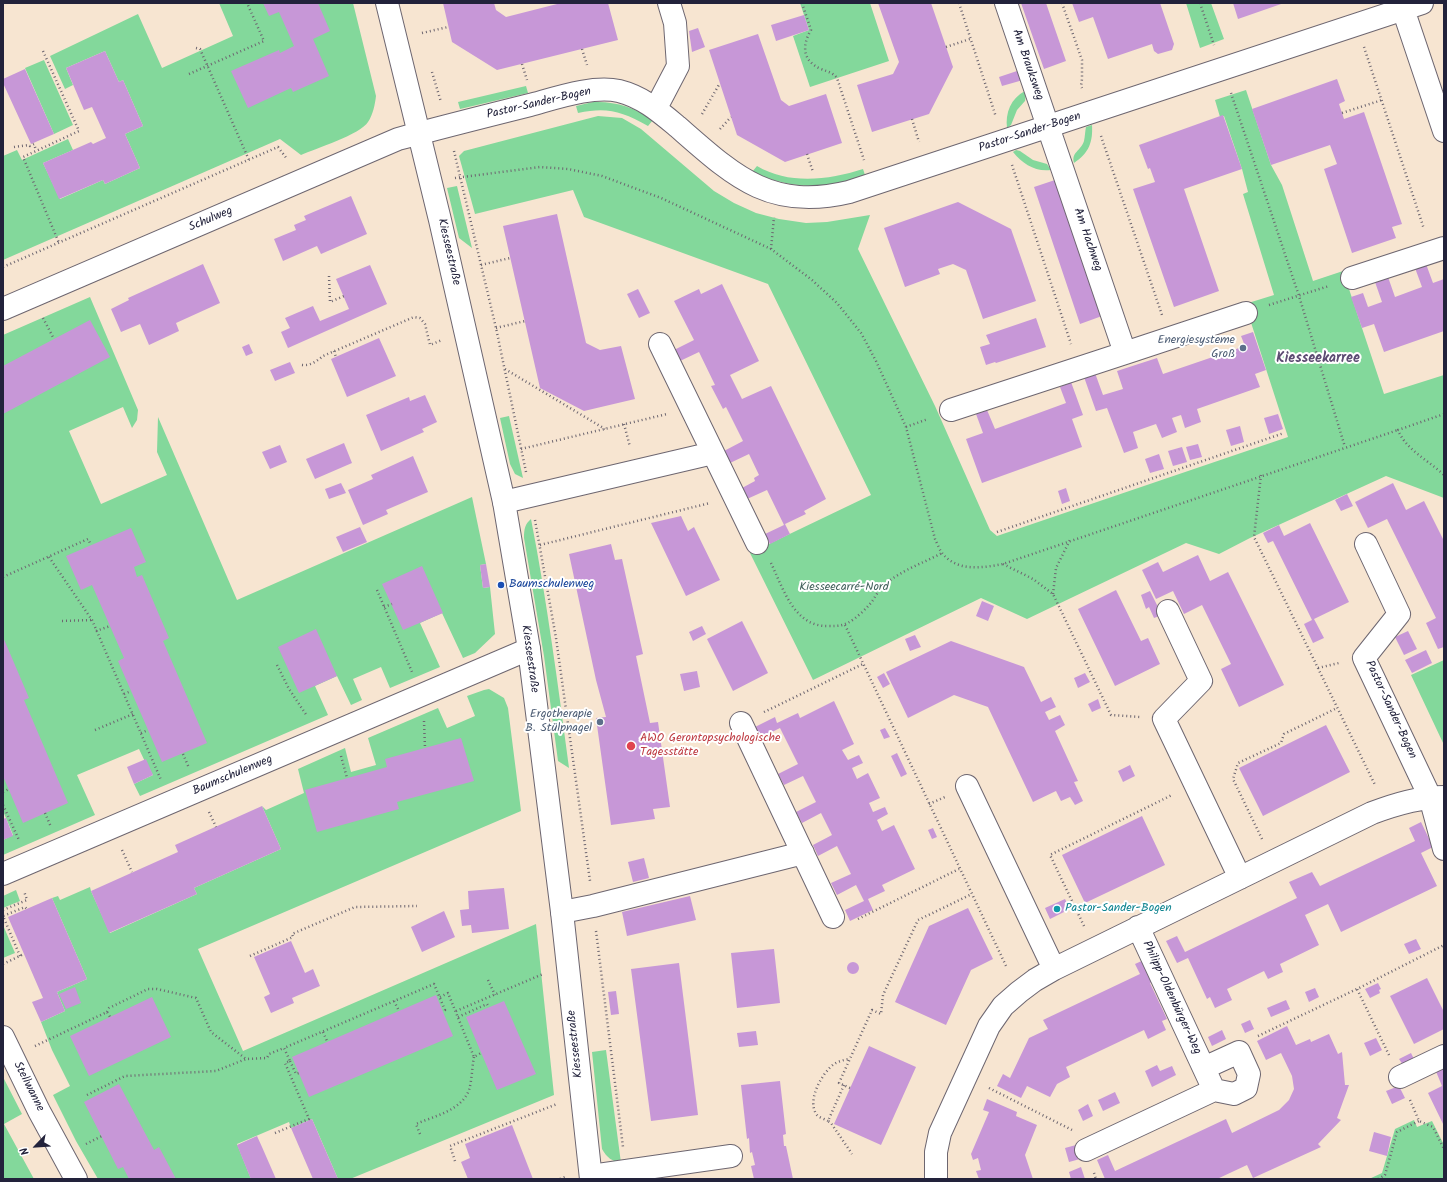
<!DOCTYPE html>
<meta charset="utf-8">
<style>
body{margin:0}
#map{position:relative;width:1447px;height:1182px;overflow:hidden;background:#f7e5d1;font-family:Kalam,sans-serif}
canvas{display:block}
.frame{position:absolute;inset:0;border:4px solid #22223b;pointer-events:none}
.north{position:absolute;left:16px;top:1126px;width:40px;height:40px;-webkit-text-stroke:3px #fff;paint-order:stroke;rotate:245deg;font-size:11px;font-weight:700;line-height:16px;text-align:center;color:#22223b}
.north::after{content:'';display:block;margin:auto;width:14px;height:18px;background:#22223b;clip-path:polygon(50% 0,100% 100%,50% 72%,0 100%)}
</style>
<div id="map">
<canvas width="1447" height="1182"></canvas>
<div class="frame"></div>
<div class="north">N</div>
</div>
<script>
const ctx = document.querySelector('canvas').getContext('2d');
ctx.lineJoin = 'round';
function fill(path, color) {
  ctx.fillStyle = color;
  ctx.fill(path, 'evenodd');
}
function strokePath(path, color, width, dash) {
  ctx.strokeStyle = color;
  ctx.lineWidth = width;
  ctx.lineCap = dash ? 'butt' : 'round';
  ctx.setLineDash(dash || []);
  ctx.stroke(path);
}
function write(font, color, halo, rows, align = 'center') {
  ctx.font = font + ' Kalam,sans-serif';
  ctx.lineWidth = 4;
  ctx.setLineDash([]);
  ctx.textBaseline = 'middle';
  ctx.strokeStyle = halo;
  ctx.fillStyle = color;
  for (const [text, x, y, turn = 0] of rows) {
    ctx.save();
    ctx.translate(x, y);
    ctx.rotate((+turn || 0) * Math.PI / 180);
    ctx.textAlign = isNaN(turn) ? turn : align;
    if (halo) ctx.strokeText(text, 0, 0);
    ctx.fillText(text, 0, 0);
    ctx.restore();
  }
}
const green = new Path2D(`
 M219,3h134l23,93c-1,8 -3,19 -8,26 -7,12 -53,27 -67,33l-21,-16 -277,121v-104l14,-6 5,10 46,-21 5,11 -30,13 17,36 43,-19 2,4 35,-16 -15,-34 18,-8 -20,-46 -4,2 -14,-31 -39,17 7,17 -8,4 -15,-33 88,-42 24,54 71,-32z
 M800,3h70l19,58 -79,26 -17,-51 16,-6z
 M1186,3h25l13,36 -24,9z
 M44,60l29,65 -19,9 -29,-66z
 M526,86l2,7 -68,16 -2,-7z
 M1246,90l25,75 11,20 31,96 30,-10 41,123 60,-19v123l-58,-22 -136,62 -31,16 -33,-11 -159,76 -46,-21 -168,82 -63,-127 121,-58 -103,-211 -184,-67 -11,-27 -98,24 -16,-58 5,-5 134,-35 24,2 19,11 73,62 20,12 22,10 23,6 27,4 21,-1 43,-7 -12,34 77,157 55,124 7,6 291,-99 -43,-133 29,-9 -31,-101 5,-2 -6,-23 -18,-53 -4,1 -5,-17z
 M1025,91l1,4 -1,6 -8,9 -6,15 -4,3c-2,-15 4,-30 18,-37z
 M593,102c22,-1 41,5 60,18l-5,6c-27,-15 -41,-19 -70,-13l-2,-7z
 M1092,125c1,17 -3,28 -18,38 -3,-11 7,-12 10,-22 1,-5 1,-9 2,-14z
 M1016,150l4,1 13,9 14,4 4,6c-16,2 -28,-6 -38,-18z
 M757,166c32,19 72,14 106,3l2,6c-13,5 -25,9 -39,11 -24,2 -52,-4 -74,-14z
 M457,186l15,62 -13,-10 -12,-50z
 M90,297l48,113 -1,10 -5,8 -9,-21 -54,24 32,73 66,-29 -10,-23 1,-35 79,183 235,-103 14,67 -6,1 3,23 7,-1 5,47 -20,19 -12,5 -21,-45 -22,10 20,44 -50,21 -9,-21 -28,12 9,21 -11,5 -14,-29 -22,10 13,29 -188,81 -6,-12 19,-9 -5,-7 -9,-19 -62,26 18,40 -92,40v-15l10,-5 -10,-24v-476z
 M509,416l14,62 -8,-4 -5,-10 -10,-46z
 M531,519c16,82 27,166 38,249l-11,-7 -14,-105 -20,-118c0,-9 1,-14 7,-19z
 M1444,660v85l-33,-70z
 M489,689l15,9 4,10 13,103 -323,138 45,102 293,-127 18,171 -204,84h-12l-26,-60 -21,9 -2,-6 -52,22 14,35h-153l-22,-38 -23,-46 17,-9 -18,-36 -11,-28 24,-11 -8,-19 30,-13 -35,-81 6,-2 2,4 30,-13 1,4 19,42 87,-39 -3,-6 87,-39 -19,-43 4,4 38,-17 -6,-24 47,-21 6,24 25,-7 -8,-27 70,-30 9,20 28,-12 -8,-20 17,-6z
 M16,890l4,11 -17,7v-12z
 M3,925l12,28 -12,5z
 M606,1050l15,113c-9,-2 -14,-5 -19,-14l-10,-97z
 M3,1077l19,37 -18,10 30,55h-31z
 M1414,1120l3,7 15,-6 12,24v34h-75l13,-6 13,-44z`);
const building = new Path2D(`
 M263,3h55l12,28 -17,8 16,37 -36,16 -2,-4 -43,20 -17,-37 48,-21 1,3 14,-7 -15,-34 -10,4z
 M443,3h51l2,7 10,7 55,-14h47l10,37 -121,30 -45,-28z
 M878,3h53l22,64 -24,47 -57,18 -15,-47 36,-11 6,-12z
 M1021,3h25l20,58 -22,8z
 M1072,3h88l14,41 -2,6 -14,4 -4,-3 -2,-7 -44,15 -15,-42 -14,5z
 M1233,3h51l-46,16z
 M804,15l5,15 -33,11 -5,-16z
 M698,28l7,19 -13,5 -3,-21z
 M758,34l23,66 8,6 37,-12 16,49 -57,19 -48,-27 -28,-85z
 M105,51l14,31 4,-2 20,46 -18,8 15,34 -35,16 -2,-4 -44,19 -16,-36 48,-21 2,2 13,-6 -14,-31 -8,3 -18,-42z
 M25,69l29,65 -23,10 -28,-61v-4z
 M1020,70l3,10 -21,6 -3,-9z
 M1337,79l8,22 -6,3 5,15 20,-7 38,112 -10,3 4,11 -44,15 -28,-84 13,-5 -7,-19 -59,20 -19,-56z
 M1223,115l19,54 -58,20 35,102 -45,16 -41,-118 22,-7 -5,-14 -2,1 -9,-24z
 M1055,180l47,136 -22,8 -46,-137z
 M351,196l16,38 -46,20 -4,-8 -34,15 -9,-22 22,-9 -2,-5 12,-5 -2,-4z
 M958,202l53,27 25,72 -53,18 -17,-49 -13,-6 -15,5 2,5 -35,13 -21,-59z
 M557,214l29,129 14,7 21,-4 14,53 -51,12 -44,-23 -37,-162z
 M203,264l17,39 -44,20 3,8 -30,14 -9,-21 -19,8 -10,-23 18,-9 -1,-2z
 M1426,264l7,19 11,-4v52l-60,21 -10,-28 -12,4 -11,-31 12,-4 5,14 14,-5 -7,-20 13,-5 7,20 27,-10 -7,-19z
 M370,265l17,39 -99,44 -7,-16 9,-4 -5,-10 28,-12 7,15 29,-12 -13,-30z
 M722,284l37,77 -29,14 12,24 29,-13 55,113 -22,12 2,3 -21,10 5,10 -20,10 -5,-10 19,-9 -17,-35 -20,9 -5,-11 13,-7 -1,-3 5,-3 -10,-21 -19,9 -6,-12 19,-10 -17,-34 -3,2 -12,-23 4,-1 -16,-33 -19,9 -6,-11 20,-10 -20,-39 25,-12 2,5z
 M638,289l12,24 -11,5 -12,-24z
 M1036,318l10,29 -50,16 -1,-1 -9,3 -6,-18 10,-3 -4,-9z
 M90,320l20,37 -107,57v-48z
 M1253,332l13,38 -11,4 5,13 -63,22 4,13 -16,6 -4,-13 -9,3 5,14 -15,6 -6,-14 -23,8 5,16 -14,5 -17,-45 -11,3 -12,-34 11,-4 8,22 20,-6 -6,-18 40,-13 6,16 82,-28 -4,-10z
 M379,338l17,38 -49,21 -16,-38z
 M249,344l4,9 -7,3 -4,-9z
 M290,362l5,11 -20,8 -5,-11z
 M1071,382l12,33 -11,4 10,28 -100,36 -16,-44 17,-6 -7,-19 11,-4 8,19 71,-26 -6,-16z
 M425,395l12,27 -15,7 2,3 -43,19 -15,-36 43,-18 1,4z
 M1278,414l5,15 -14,5 -5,-16z
 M1240,426l4,16 -13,4 -5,-16z
 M344,443l8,20 -37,16 -9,-20z
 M1198,444l4,13 -12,3 -4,-13z
 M280,445l7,17 -17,7 -8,-17z
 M1182,447l5,15 -14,4 -5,-15z
 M1159,454l5,15 -14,4 -5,-14z
 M413,456l15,36 -42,18 2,4 -25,11 -15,-35 25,-11 -2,-4z
 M341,483l5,10 -17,6 -4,-10z
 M1393,483l13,27 18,-9 20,40v106l-6,2 -12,-26 10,-5 -49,-99 -19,9 -13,-26z
 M1066,488l4,13 -8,3 -4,-13z
 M1347,494l6,12 -12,5 -6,-11z
 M681,516l7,15 6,-4 26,53 -34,16 -35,-73z
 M1310,523l39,79 -35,17 10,19 -11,5 -9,-19 8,-4 -39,-79 -5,2 -5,-10 16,-8 5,11z
 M360,527l7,15 -24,10 -7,-15z
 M131,528l15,34 -12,5 3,10 5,-2 27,63 -6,3 44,102 -45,19 -44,-101 6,-3 -32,-73 -11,5 -15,-34z
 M611,544l4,16 7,-1 21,95 -7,2 14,67 8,-1 12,85 -17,2 2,10 -44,6 -15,-107 10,-1 -10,-37 -27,-126z
 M1198,555l12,26 18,-9 56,113 -45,22 -18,-38 10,-5 -29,-59 -18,9 -11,-23 -17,8 -14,-29 16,-8 5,10z
 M486,564l4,23 -7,1 -3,-23z
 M422,566l21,47 -40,17 -21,-46z
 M1116,590l25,51 7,-3 12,26 -45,22 -37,-77z
 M1150,591l12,24 -8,3 -5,-11 -3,2 -5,-14z
 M982,601l12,5 -6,15 -12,-5z
 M742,621l26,52 -35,18 -26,-52z
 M702,626l4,8 -13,7 -4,-9z
 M316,629l21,47 -38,17 -21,-46z
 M1408,631l9,18 -13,6 -9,-18z
 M915,635l6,12 -11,4 -5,-12z
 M3,637l26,61 -5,2 44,103 -45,20 -20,-47z
 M951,641l73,26 17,35 10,-5 5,10 -11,5 4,8 11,-5 5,10 -10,6 23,50 -4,1 9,19 -8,4 -5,-8 -9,4 -5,-10 -23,11 -45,-95 -34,-12 -46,23 -22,-46z
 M1426,650l6,13 -20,10 -7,-13z
 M697,671l3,16 -16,4 -4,-17z
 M884,673l6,11 -7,4 -6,-11z
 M1085,673l5,9 -12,6 -4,-10z
 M1098,699l3,9 -9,4 -4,-8z
 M834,701l20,43 -12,6 6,10 11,-5 4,8 -11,5 5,11 11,-6 12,25 -11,5 4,9 12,-5 3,7 -11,6 5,11 12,-6 21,44 -33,16 3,6 -17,8 5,11 -23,11 -5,-11 19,-9 -8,-16 -19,10 -6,-12 20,-9 -14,-28 -19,10 -5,-11 19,-10 -11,-22 -19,10 -6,-11 20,-10 -13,-26 -19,9 -6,-11 20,-10 -18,-36 -20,10 -5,-11 20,-10 2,6 21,-10 2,5z
 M1326,725l24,47 -87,44 -24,-48z
 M885,728l5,9 -6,2 -4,-9z
 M461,738l13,43 -77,21 2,7 -82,23 -12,-42 82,-23 -2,-8z
 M897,753l10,21 -6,3 -10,-21z
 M146,759l7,16 -19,9 -7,-17z
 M1130,765l5,11 -12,6 -5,-11z
 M262,806l19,43 -87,39 3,6 -88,39 -18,-42 87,-39 -3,-7z
 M1142,816l23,49 -80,38 -23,-48z
 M6,818l7,18 -10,4v-21z
 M1421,822l12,25 -12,6 16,33 -96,46 -13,-28 -23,11 14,30 -39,19 3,8 -15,7 -4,-8 -37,18 5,11 -17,8 -5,-11 -3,2 -19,-41 -11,5 -11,-22 11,-5 8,16 112,-54 -8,-16 23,-10 8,14 95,-45 -6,-13z
 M933,828l4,9 -5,2 -4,-9z
 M644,858l5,20 -16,4 -5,-20z
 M504,888l5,41 -37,4 -1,-8 -9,1 -2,-16 9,-1 -1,-18z
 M690,896l6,24 -69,16 -5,-24z
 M52,898l35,81 -30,13 8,19 -24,11 -9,-20 11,-4 -35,-81z
 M1065,899l5,10 -20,10 -5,-11z
 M968,908l25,51 -22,11 -25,55 -51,-23 34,-76z
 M444,911l11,26 -33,15 -11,-25z
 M1416,939l5,10 -12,5 -5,-10z
 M291,941l14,32 8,-4 7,17 -28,12 2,5 -23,10 -7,-16 6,-3 -16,-37z
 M774,949l6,54 -43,5 -6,-55z
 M1146,959l10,21 -6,3 17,36 -5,2 4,9 -18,9 -4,-9 -78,37 4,10 -13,7 -7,13 -23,-11 -6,12 -24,-12 6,-12 7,4 19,-40 19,-9 -5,-9 97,-46 -5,-10z
 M847 968a6 6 0 1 1 12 0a6 6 0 1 1-12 0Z
 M679,963l19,152 -47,6 -20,-152z
 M1427,978l17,34v17l-30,15 -24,-48z
 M1378,983l3,6 -2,1 1,3 -10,5 -5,-9z
 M75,987l6,16 -15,6 -7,-15z
 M1315,988l4,9 -10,5 -4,-10z
 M616,991l3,23 -8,1 -3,-23z
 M436,995l17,41 -144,61 -17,-40z
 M152,997l19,40 -82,39 -19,-40z
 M1286,1000l4,9 -19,8 -4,-9z
 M504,1001l32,73 -39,16 -31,-73z
 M1250,1020l4,9 -9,4 -4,-9z
 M1287,1026l9,19 14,-6 1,3 18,-8 9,20 4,-2 3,33h4l-12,33 4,2 -23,24 3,3 -68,31 -6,-13 -30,14h-112l-8,-19 11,-5 7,16 111,-52 6,14 47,-23 10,-10 5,-11 -2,-13 -11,-23 -15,7 -9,-19z
 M1222,1030l4,9 -14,7 -4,-9z
 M756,1031l2,14 -19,2 -2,-14z
 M1376,1038l6,12 -12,6 -6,-13z
 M869,1046l47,21 -35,78 -47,-21z
 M1411,1053l3,6 -11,6 -4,-6z
 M1444,1064v62l-16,-33 14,-7 -7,-17z
 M1157,1065l3,6 12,-5 4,9 -24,12 -7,-16z
 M780,1081l6,53 -3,1 1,11h2l7,33h-39l-3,-13 4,-1 -3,-13 -2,1 -1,-15 -2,1 -6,-54z
 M119,1084l35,66 5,-3 17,32h-47l-6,-12 -5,2 -34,-67z
 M1399,1086l6,12 -13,6 -6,-13z
 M1115,1092l5,11 -17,8 -5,-11z
 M987,1099l30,13 -1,4 21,9 -12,30 8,24h-54l-3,-8 5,-1 -3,-12 -5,2 -2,-6 18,-42 -6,-2z
 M1088,1104l5,12 -10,5 -5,-11z
 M312,1119l9,21 17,39h-25l-22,-51z
 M512,1125l21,54h-65l-7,-17 9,-4 -5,-14z
 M1374,1132l17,5 -4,19 -18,-5z
 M257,1136l5,11 14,32h-25l-1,-2 -13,-32z
 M1076,1145l4,14 -11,3 -4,-14z
 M1081,1167l4,12h-14l-2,-7z`);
const path = new Path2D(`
 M802,3l9,27c-9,15 -9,31 10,39 7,3 11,3 16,9l27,82
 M959,3l37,114
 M1062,3l20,57v19l-1,7 1,2
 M1200,3l14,42
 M422,33l26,-6
 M946,47l24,-8
 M1364,47l60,182
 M196,48l4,1 49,111
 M582,49l5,16
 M43,51l36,80 -56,26 36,86
 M522,64l5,16
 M432,72l9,30
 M189,74l75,-33 -17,-38
 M1231,93l68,203 46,151
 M1342,113l40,-13
 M702,114l18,-31
 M912,119l7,23
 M720,129l11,-12
 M1101,136l61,179
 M14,147l15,-2 1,1 4,-2 2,6
 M454,151l42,177 30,144
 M807,154l6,18
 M1012,165l59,179
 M455,178l85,-11 28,2 34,7 59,22 110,51 41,31 25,23 24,30 15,28 30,66 29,112c2,4 4,10 7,14 15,19 40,15 61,11l395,-134
 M771,249l3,-32
 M481,265l29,-7
 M3,267l275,-120 9,12
 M329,276l1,26 14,-6
 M1269,305l60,-19
 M43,318l11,21
 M496,328l29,-7
 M334,351l2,6
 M302,365c8,1 15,-4 21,-9l91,-39 6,1 5,6 5,21 12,-5
 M505,369l100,60
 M1444,414l-46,16c8,20 30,30 46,45
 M624,424l6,23
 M906,427l22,-8
 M521,449l146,-35
 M1261,475l-7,62 121,248
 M535,520l21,118 34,243
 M997,532l287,-99
 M540,545l170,-42
 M49,557l43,63 69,160
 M771,563c12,25 23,64 57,63 12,0 16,0 26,-7 5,-4 11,-9 15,-14 6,-6 8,-14 15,-20 16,-14 39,-22 58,-32
 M1003,564l30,15 20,15 58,121 29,2
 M3,577l85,-38 3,6
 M377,590l35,82
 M1053,594l3,-26 14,-28
 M384,607l8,-3
 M62,621l30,-1
 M845,625l162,343
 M96,631l14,-5
 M277,665l12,24 18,27
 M1318,668l21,-5
 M124,694l7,-3
 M764,712l99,-48
 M424,721l1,27
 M95,730l38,-16
 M141,733l7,-3
 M183,754l6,14
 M341,756l6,22
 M3,792l6,-3
 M929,804l16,-7
 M3,805l16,35
 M209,812l7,15
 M45,813l6,14
 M1262,839l-29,-60 5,-16 43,-20 3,-9 53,-26
 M122,850l10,22
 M3,910l24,-10 -3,-9
 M858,919l101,-50
 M1084,926l-34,-71 122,-60
 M596,931l27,216
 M20,956l-17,-40 22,-9 2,2
 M250,956l43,-19 -1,-3 63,-27 62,-1
 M3,964l21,-10
 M488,980l7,15
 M440,997l8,-4 26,64 7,-4
 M394,1001l5,10
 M456,1011l87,-37
 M107,1012l2,-4 39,-19h9l39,9 15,34 35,27
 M458,1017l29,-13 2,3
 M323,1032l4,9
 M1258,1036l99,-47
 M35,1046l72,-34 3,5
 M1389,1055l-32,-66 87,-44
 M290,1061l6,13 3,-1
 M844,1085l-16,36 3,2 21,31
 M850,1088l-11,-5 33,-73 9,4 2,-19 35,-75 54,-26
 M989,1088l83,42
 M87,1095l38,-19 91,-5 30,-12 21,-1 2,-4 15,-6
 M1410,1100l9,21 14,6 11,22
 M828,1121c-3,-2 -8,-3 -11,-6 -11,-14 5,-42 17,-51 5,-3 10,-4 15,-5
 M275,1133l34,-14 -24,-56 5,-2 -6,-13 150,-64 11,26 -3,1
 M420,1134l-4,-10c18,-8 45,-13 53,-34 3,-10 3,-23 5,-33
 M86,1144l16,-8
 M455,1161l-5,-15 107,-42
 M1094,1173l2,6
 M560,1179l5,-2
 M1378,1179l7,-4 12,-43 22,-11`);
const minor = new Path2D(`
 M1401,3l43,128
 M656,108l22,-42 -3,-43 -6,-20
 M1352,278l92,-30
 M3,309l395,-170c44,-12 88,-23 132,-34 26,-7 63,-20 89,-14 24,6 41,21 59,36 56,49 92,84 171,65l573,-189
 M660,344l97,199
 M1125,353l121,-40
 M951,410l174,-57 -119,-350
 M504,502l209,-49
 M1366,544l33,70 -35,44 66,139 14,52
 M1168,611l33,70 -37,38 76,159
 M741,723l92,194
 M967,786l87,183
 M3,874l526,-225
 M562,912l31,-6 210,-53
 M3,1037l36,74 37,68
 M1204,1068l35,-16 10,22 -3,14 -12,6 -20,-4
 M1400,1077l44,-21
 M1086,1150l128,-60 -76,-163
 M591,1176l140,-20
 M936,1179v-27l4,-19 49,-107 14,-20 16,-14 16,-12 19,-11 318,-156c24,-9 47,-16 72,-16`);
const tertiary = new Path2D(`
 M387,3l53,217 64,282 25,147 33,263 29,267`);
const markers = [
 [1243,348,4,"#5c6f8a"],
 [501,585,4,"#1a4fb4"],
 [600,722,4,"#5c6f8a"],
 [631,746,5,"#e0444e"],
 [1057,909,4,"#0f9aa8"]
];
const streetNames = [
 ["Am Brauksweg",1027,65,71],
 ["Pastor-Sander-Bogen",539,104,-13],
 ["Pastor-Sander-Bogen",1030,133,-18],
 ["Schulweg",211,220,-23],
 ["Am Hachweg",1087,240,71],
 ["Kiesseestraße",448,252,77],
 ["Kiesseestraße",529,659,82],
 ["Pastor-Sander-Bogen",1390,710,65],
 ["Baumschulenweg",233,776,-23],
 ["Philipp-Oldenbürger-Weg",1171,998,65],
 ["Kiesseestraße",576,1044,-96],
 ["Stellwanne",28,1087,63]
];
const serviceNames = [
 ["Energiesysteme",1235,341],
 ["Groß",1235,355],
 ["Ergotherapie",592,715],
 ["B. Stülpnagel",592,729]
];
const transitNames = [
 ["Baumschulenweg",509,585]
];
const parkNames = [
 ["Kiesseecarré-Nord",844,588]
];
const healthNames = [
 ["AWO Gerontopsychologische",640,739],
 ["Tagesstätte",640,753]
];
const cultureNames = [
 ["Pastor-Sander-Bogen",1065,909]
];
const quarterNames = [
 ["Kiesseekarree",1318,360]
];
fill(green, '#83d89b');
fill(building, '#c797d7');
strokePath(minor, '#6d6670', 24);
strokePath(tertiary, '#6d6670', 24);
strokePath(path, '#6d6670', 2.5, [1, 3]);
strokePath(minor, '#fff', 22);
strokePath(tertiary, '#fff', 22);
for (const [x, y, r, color] of markers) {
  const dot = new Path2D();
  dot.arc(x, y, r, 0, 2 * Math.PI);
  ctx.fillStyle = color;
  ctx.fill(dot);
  strokePath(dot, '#fff', 1.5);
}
write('12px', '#22223b', '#fff', streetNames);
write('12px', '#4e5e75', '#fff', serviceNames, 'right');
write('12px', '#164399', '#fff', transitNames, 'left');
write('12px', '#44625d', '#fff', parkNames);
write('12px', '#be3a42', '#fff', healthNames, 'left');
write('12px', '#0d838f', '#fff', cultureNames, 'left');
write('bold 14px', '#5c4b72', '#fff', quarterNames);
</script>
